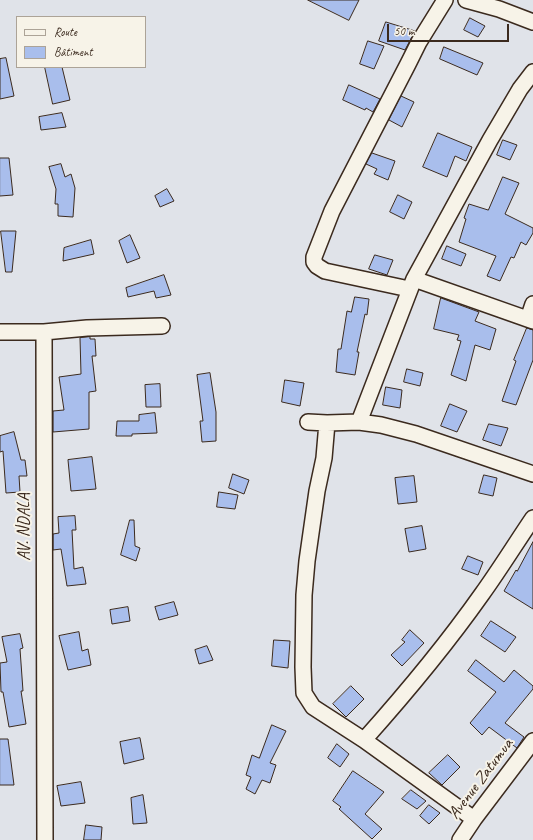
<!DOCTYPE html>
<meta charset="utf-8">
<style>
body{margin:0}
#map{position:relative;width:533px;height:840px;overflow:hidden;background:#e0e3e9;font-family:Caveat,sans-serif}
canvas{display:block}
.legend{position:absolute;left:16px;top:16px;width:130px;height:52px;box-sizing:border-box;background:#f7f3e8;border:1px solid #aca397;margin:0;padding:5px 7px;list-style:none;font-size:12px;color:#3b2a1e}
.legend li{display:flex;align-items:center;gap:8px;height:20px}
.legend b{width:20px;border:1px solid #aca397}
.scale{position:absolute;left:387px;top:24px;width:122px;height:18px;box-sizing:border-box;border:2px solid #3b2a1e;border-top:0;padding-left:5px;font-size:12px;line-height:14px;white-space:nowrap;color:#3b2a1e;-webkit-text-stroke:3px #f7f3e8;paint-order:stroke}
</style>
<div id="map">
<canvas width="533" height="840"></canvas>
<ul class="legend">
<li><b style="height:5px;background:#f7f3e8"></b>Route</li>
<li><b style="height:11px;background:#a9beec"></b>Bâtiment</li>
</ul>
<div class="scale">50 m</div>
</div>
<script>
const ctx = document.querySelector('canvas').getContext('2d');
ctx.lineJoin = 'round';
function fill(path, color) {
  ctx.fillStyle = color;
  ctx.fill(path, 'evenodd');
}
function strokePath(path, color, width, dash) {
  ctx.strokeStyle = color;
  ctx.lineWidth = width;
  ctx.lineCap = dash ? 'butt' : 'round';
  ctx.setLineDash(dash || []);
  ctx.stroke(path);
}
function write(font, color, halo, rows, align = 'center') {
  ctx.font = font + ' Caveat,sans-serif';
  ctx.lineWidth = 4;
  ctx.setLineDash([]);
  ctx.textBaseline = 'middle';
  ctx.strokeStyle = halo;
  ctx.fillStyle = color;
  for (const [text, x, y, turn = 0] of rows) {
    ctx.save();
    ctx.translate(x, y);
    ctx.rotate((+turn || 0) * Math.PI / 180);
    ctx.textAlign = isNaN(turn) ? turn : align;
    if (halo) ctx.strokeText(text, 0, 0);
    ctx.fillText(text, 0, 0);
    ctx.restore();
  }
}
const building = new Path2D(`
 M308,0h51l-10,20z
 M470,18l15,8 -7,11 -14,-7z
 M386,22l29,9 -10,19 -26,-9z
 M368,41l16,5 -10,23 -14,-5z
 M444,47l39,16 -6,12 -37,-16z
 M6,58l8,38 -14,3v-40z
 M45,67h17l8,33 -17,4z
 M349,85l31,14 -7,13 -7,-4 -1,2 -22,-10z
 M401,96l13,6 -12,25 -13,-7z
 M62,113l4,14 -25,3 -2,-13z
 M438,133l34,14 -6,14 -11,-5 -8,21 -24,-10z
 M503,140l14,5 -7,15 -13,-5z
 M372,153l23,8 -7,19 -14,-6 3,-5 -11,-5z
 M0,158h9l4,37 -13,1z
 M61,164l4,13 6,-3 4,14 -2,29 -15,-1v-12h-3l1,-15 -7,-22z
 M503,177l16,6 -14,31 28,14v5l-7,12 -5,-3 -7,16 -3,-1 -11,24 -13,-5 9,-20 -37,-14 7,-23 -2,-1 5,-14 19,6z
 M167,189l7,12 -14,6 -5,-11z
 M398,195l14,7 -8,17 -14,-7z
 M1,231h15l-4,41h-6z
 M130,235l10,23 -13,5 -8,-22z
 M91,240l3,14 -31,7 1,-13z
 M447,246l19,8 -5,12 -19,-7z
 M375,255l18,5 -6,15 -18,-6z
 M164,275l7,20 -15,3 -2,-7 -26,6 -2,-9z
 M355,297l14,2 -2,16 -2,-1 -8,38h2l-4,23 -19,-3 2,-23h3l6,-38 4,1z
 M441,298l38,14 -4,9 21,8 -6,21 -15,-5 -9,36 -15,-6 10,-34 -4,-1 2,-5 -25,-6z
 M527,328l6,2v30l-17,45 -14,-4 14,-40 -2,-1z
 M90,337v2h5l1,17h-4l4,35 -7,1v37l-36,3v-21l11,-1 -5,-33 22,-3 -1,-36z
 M407,369l16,4 -3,13 -16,-4z
 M210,373l6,39v29l-14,1 -2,-21h3l-6,-46z
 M285,380l19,3 -4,23 -18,-4z
 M160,384l1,23h-15l-1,-22z
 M386,387l16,3 -2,18 -17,-3z
 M450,404l17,7 -10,21 -16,-6z
 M155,413l2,20 -25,1v2h-16l1,-15h22v-6z
 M489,424l19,4 -7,18 -18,-6z
 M14,432l7,28h4l2,16h-8l1,16 -14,1 -3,-42 -3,1v-16z
 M92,457l4,32 -25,2 -3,-31z
 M233,474l16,6 -5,14 -15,-6z
 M484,475l13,3 -4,18 -14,-3z
 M414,476l3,26 -19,2 -3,-26z
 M219,492l19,3 -3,14 -18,-2z
 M75,516l1,14h-4l2,39 9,-2 3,17 -19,2 -6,-37 -8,1v-16l6,-1 -1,-16z
 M130,520h4l1,26 5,2 -4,13 -15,-6z
 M422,526l4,23 -17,3 -4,-23z
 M533,542v67l-29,-18 12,-21 1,1z
 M468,556l15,6 -5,13 -16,-6z
 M174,602l4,13 -19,5 -4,-13z
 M128,607l2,14 -18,3 -2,-14z
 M491,621l25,16 -11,15 -24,-16z
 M410,630l14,13 -22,23 -11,-11 14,-13 -3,-2z
 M79,632l3,19 6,-2 3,16 -23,5 -9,-34z
 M20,634l3,14 -3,1 3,42h-2l5,33 -17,3 -6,-35h-2l-1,-29 7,-1 -5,-25z
 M274,640l16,1 -2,27 -16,-2z
 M207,646l6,14 -14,4 -4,-14z
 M476,660l28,22 10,-12 19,16v3l-28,34 19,14 -7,11 -28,-21 -7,8 -12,-12 26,-31 -28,-21z
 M351,686l13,13 -18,18 -13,-13z
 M272,725l14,6 -16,32 6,2 -6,18 -8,-3 -7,14 -9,-5 5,-12 -5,-2 6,-20 7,3z
 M140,738l4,21 -20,5 -4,-22z
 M0,739h8l6,46h-14z
 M337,744l12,10 -9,13 -12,-9z
 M448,755l12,12 -18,18 -13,-12z
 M353,771l31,21 -19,22 17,15 -10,10 -33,-30 2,-2 -8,-6z
 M81,782l4,21 -24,3 -4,-20z
 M411,790l15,11 -9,8 -15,-10z
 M143,795l4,28 -14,1 -2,-26z
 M429,805l11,8 -11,11 -9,-8z
 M86,825l16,2 -1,13h-17z`);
const minor = new Path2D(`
 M466,0l33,9 34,13
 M414,279l119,42
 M409,289l-84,-18 -8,-5 -3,-4v-5l18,-46 76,-147 11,-22 26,-42
 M528,319l5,-15
 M0,332h44
 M308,422l19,1 32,-1 22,3 35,9 117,40
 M359,422l55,-143 76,-139 30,-51 13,-17
 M327,423l-3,35 -7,33 -10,70 -3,34 -1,72 1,26 9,14 51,33 110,79
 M364,740c42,-47 82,-95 118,-146 18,-25 34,-51 51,-76
 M45,840l-1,-508 43,-4 75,-2
 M460,840l14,-21 59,-78`);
const streetNames = [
 ["AV. NDALA",25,527,-90],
 ["Avenue Zatumua",481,779,-53]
];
fill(building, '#a9beec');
strokePath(building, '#3b2a1e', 1);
strokePath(minor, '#3b2a1e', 18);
strokePath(minor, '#f7f3e8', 15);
write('17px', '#3b2a1e', '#f7f3e8', streetNames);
</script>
